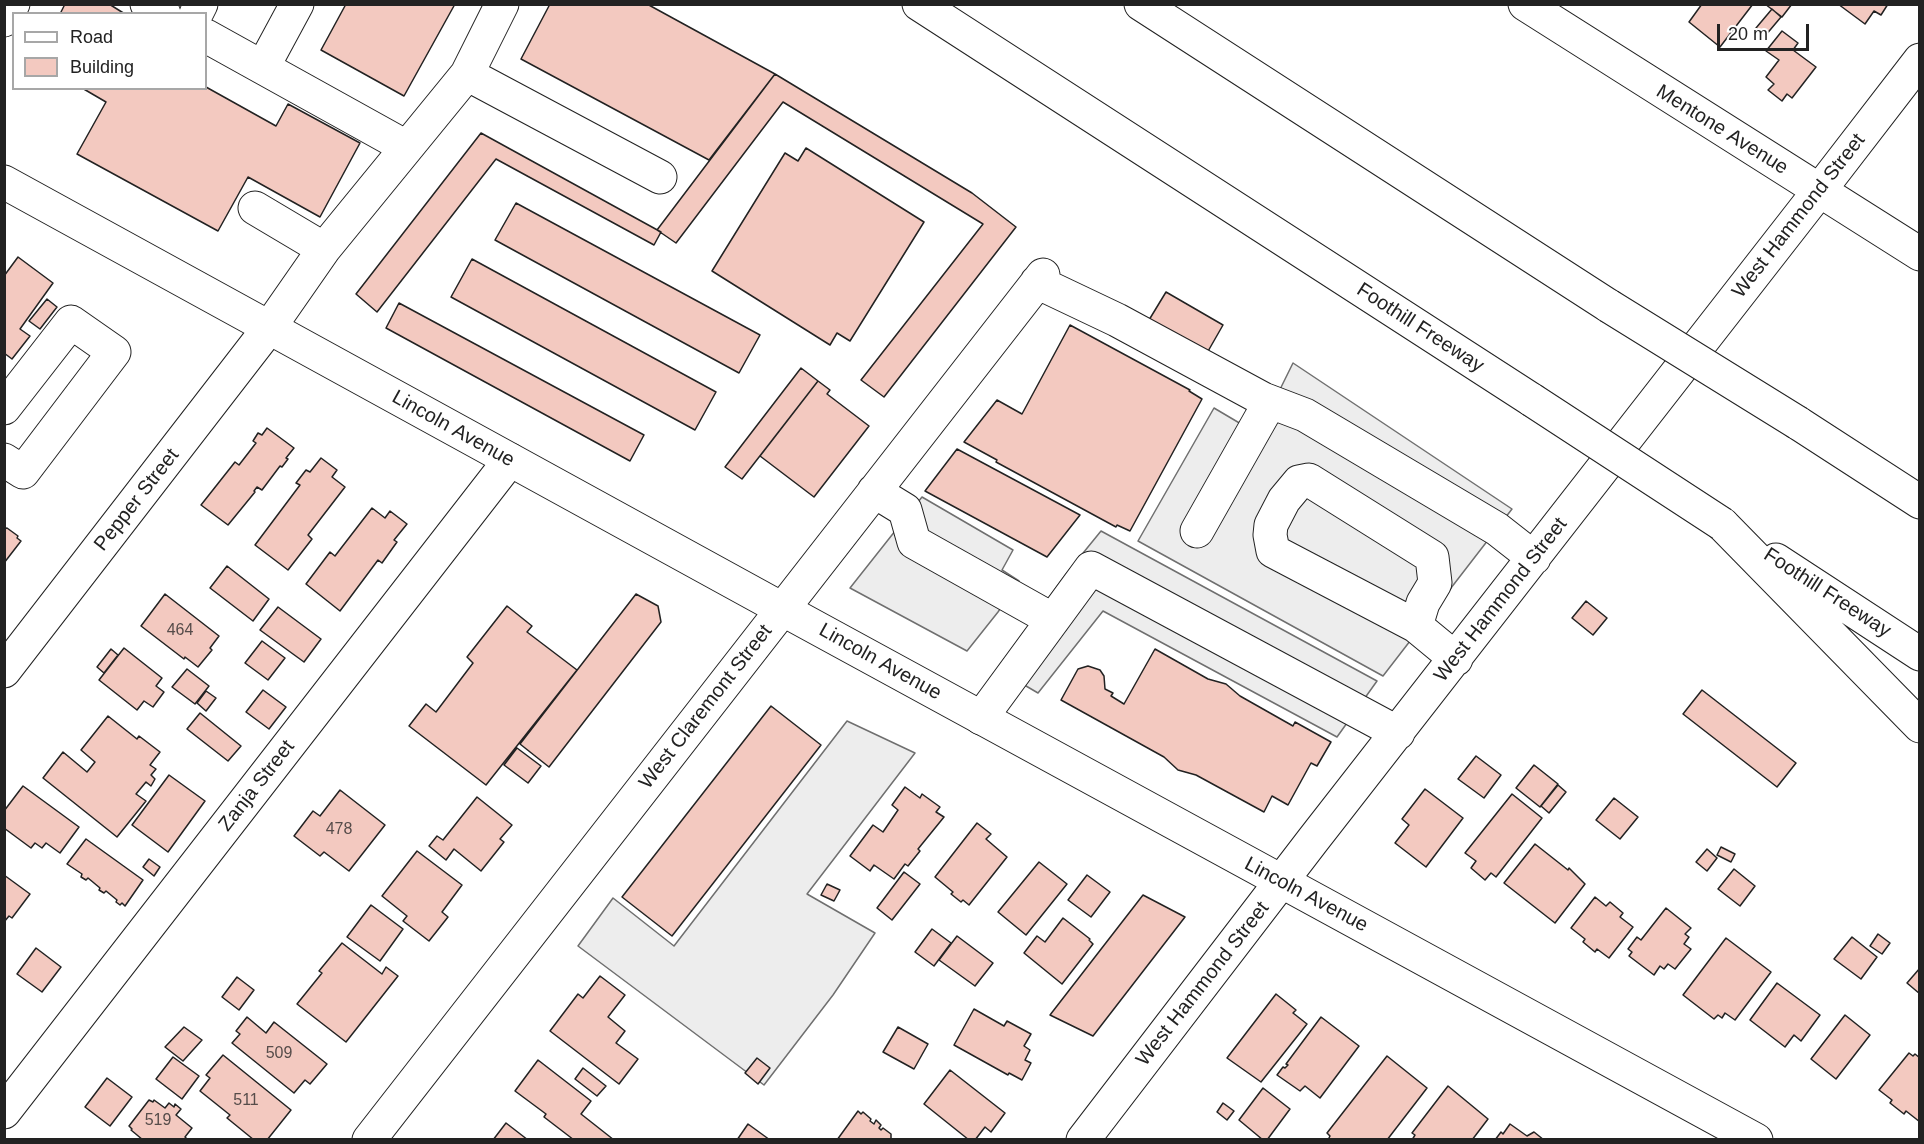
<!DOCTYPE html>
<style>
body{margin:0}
#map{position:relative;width:1924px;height:1144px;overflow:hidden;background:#fff;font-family:Arial,sans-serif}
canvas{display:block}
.frame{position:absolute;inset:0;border:6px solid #222;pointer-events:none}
.legend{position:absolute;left:12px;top:12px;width:195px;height:78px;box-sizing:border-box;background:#fff;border:2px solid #a7a7a7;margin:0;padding:8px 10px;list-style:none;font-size:18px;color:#222}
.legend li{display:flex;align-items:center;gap:12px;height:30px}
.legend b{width:30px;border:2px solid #a7a7a7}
.scale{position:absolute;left:1717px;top:24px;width:92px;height:27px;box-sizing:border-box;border:3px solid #222;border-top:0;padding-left:8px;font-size:18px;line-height:21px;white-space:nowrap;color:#222;-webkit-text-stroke:4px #fff;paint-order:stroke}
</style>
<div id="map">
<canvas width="1924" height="1144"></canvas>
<div class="frame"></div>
<ul class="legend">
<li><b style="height:8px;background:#fff"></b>Road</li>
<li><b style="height:16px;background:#f3c9c0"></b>Building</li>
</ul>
<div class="scale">20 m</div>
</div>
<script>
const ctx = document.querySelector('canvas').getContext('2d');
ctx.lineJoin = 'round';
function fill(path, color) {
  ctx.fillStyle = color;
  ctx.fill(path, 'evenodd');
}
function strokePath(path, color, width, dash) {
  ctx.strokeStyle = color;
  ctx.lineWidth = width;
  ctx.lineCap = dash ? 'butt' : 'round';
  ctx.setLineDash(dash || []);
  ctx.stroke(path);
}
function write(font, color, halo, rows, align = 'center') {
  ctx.font = font + ' Arial,sans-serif';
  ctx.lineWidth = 4.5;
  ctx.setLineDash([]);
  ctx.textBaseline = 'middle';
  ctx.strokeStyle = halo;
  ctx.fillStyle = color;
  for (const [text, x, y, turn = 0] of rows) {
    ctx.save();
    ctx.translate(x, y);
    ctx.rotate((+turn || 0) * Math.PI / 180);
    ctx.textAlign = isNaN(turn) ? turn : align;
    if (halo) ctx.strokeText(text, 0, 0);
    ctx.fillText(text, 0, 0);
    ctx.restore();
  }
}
const parking = new Path2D(`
 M1293,363l219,146 -129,167 -245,-135 76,-133 44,26z
 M922,497l91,53 -11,20 17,11 -21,31 -31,39 -117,-63z
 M1101,531l276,150 -40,56 -234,-126 -65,82 -41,-24 69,-95z
 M847,721l68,32 -108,141 68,39 -42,62 -69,90 -186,-139 35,-48 61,48z`);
const building = new Path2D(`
 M65,4h44l16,10h-65z
 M346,4h109l-51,92 -83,-46z
 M550,4h97l128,70 -66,86 -188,-101z
 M1702,4h51l-33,43 -31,-25z
 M1765,4h27l-10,13z
 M1838,4h50l-7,11 -7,-4 -9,13z
 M1772,9l9,8 -16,19 -9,-8z
 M1782,31l16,12 -5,7 23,17 -24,31 -5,-4 -5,7 -14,-11 6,-6 -8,-7 13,-17 -13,-9z
 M775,74l197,119 44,34 -132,170 -23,-17 122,-156 -200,-122 -107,141 -19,-13z
 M206,87l70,39 12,-22 72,39 -40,74 -72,-40 -30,54 -141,-77 29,-52 -24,-14h124z
 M481,133l180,99 -7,13 -158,-86 -119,153 -21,-18z
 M806,148l118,74 -74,119 -13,-8 -7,12 -118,-74 73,-118 13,8z
 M516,203l244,132 -21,38 -244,-133z
 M18,257l35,26 -33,46 10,7 -18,23 -8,-6v-77z
 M472,259l244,133 -21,38 -244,-133z
 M1166,292l57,33 -16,28 -58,-33z
 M47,299l10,8 -17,22 -11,-8z
 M399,303l245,132 -14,26 -244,-133z
 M1070,325l120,65 -1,1 13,8 -72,132 -13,-6 -1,2 -120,-65 1,-2 -33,-18 33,-42 25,14z
 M801,368l17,13 -76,98 -17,-12z
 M818,381l12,9 -3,4 42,32 -55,71 -54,-41z
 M267,428l27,20 -8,10 2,1 -6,8 -2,-1 -18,24 -5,-3 -3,4 1,1 -27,33 -27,-20 34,-43 4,3 17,-22 -3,-2 5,-8 4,2z
 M957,449l123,66 -33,42 -122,-66z
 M321,458l16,12 -5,7 13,10 -37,48 4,4 -24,31 -33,-25 45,-60 -4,-2 10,-13 4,2z
 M372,508l13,10 5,-7 17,13 -13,16 3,2 -15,21 -4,-3 -38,51 -34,-27 24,-32 5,4z
 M7,528l11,8 -1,2 4,3 -17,22v-34z
 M227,566l42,33 -16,22 -43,-33z
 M165,594l54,42 -9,12 2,2 -14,17 -13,-10 -1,2 -43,-33z
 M636,594l22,12 3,16 -112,145 -29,-23z
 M1586,601l21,17 -14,17 -21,-17z
 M507,606l25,20 -5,6 50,38 -91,115 -77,-59 17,-22 10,8 37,-49 -6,-6z
 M278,607l43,32 -17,23 -44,-32z
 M262,641l23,17 -17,22 -23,-17z
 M124,648l38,30 -6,8 8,6 -11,15 -9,-6 -7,9 -38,-30z
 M111,649l7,6 -14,18 -7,-6z
 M1155,649l53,30 18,5 14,12 53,30 2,-4 36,20 -14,24 -6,-3 -23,42 -16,-9 -8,16 -68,-37 -18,-5 -14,-13 -103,-57 17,-31 10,-3 12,4 4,6 1,13 8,4 -2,3 13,8z
 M187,669l22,17 -14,18 -23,-17z
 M263,690l23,17 -17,22 -23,-17z
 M1702,690l94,73 -19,24 -94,-73z
 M206,691l10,7 -10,13 -9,-8z
 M771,706l50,39 -149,191 -50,-39z
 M200,713l41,33 -13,15 -41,-32z
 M108,716l29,23 2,-3 21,16 -10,13 6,4 -5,6 4,4 -4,7 -5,-4 -10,12 10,7 -29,36 -74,-59 20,-26 24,20 8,-10 -14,-12z
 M517,748l24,18 -13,17 -24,-18z
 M1476,756l25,19 -17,23 -26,-19z
 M1534,765l24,19 -18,23 -24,-19z
 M169,775l36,26 -37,51 -36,-27z
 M1558,785l8,7 -17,21 -8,-7z
 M23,786l56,41 -19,26 -14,-10 -4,5 -7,-5 -4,5 -27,-20v-17z
 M905,787l15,11 2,-4 18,13 -4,5 8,5 -26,32 2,2 -12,15 -3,-2 -11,15 -20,-14 -4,6 -20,-15 23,-31 10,7 15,-22 -6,-5z
 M1425,789l38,29 -37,49 -31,-24 14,-18 -7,-6z
 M340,790l45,35 -36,46 -25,-19 -4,4 -26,-20 19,-25 7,5z
 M1512,794l30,24 -46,59 -5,-4 -6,7 -14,-12 5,-7 -11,-8z
 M477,797l35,28 -12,14 4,3 -23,29 -27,-22 -8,11 -17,-14 8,-10 6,4z
 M1614,798l24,19 -18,22 -24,-19z
 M977,823l14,11 -5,5 21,18 -38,48 -6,-5 -2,2 -10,-8 2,-2 -18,-15z
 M86,839l57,41 -18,26 -3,-3 -2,2 -4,-3 1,-2 -11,-9 -2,2 -5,-3 1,-2 -12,-10 -2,2 -5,-3 1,-3 -15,-10z
 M1535,844l33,26 1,-2 16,16 -30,39 -51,-40z
 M1721,847l14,7 -4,8 -14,-7z
 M1707,849l10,9 -10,13 -11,-9z
 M417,851l45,34 -20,27 6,5 -19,24 -26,-20 4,-5 -25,-20z
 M149,859l11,8 -6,9 -11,-9z
 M1039,862l28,22 -41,51 -28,-23z
 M1734,869l21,17 -15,20 -22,-17z
 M904,872l16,12 -28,36 -15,-12z
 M4,875l26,19 -18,24 -3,-2 -5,6z
 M1087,875l23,17 -19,25 -23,-17z
 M827,884l13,6 -6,11 -13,-6z
 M1143,895l42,22 -92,119 -43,-21z
 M1595,897l11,9 4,-4 13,11 -3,4 13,10 -24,31 -12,-9 -2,3 -12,-10 2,-3 -14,-11z
 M371,905l32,24 -23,32 -33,-24z
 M1666,908l25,20 -6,6 4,3 -5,7 7,5 -16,20 -7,-5 -4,5 -4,-3 -6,9 -25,-19 3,-4 -4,-3 9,-12 4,3z
 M1063,918l27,21 -1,1 4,4 -31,40 -38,-31 13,-17 8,6z
 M932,929l19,14 -17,23 -19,-14z
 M1878,934l12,9 -8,11 -12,-8z
 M957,936l36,27 -18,23 -36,-26z
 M1852,937l25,20 -16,22 -27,-20z
 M1726,938l45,34 -36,48 -10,-7 -3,5 -4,-3 -4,4 -31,-24z
 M342,943l40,31 4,-7 12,9 -52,66 -49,-38 25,-31 -3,-2z
 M36,948l25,19 -19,25 -25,-18z
 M1920,968v26l-13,-11z
 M600,976l25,19 -17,22 17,14 -9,12 22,16 -19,25 -69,-53 28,-37 5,4z
 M237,977l17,13 -15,20 -17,-13z
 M1777,983l43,32 -19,26 -7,-6 -9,12 -35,-27z
 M1276,994l20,16 -3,3 14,11 -46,58 -34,-24z
 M974,1009l30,17 3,-5 24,13 -7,12 6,4 -5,10 6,3 -9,17 -13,-7 -1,2 -54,-30z
 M1845,1015l25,20 -34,44 -25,-20z
 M247,1017l19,16 8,-11 53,42 -17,20 -5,-4 -11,13 -62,-50 8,-9 -4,-3z
 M1321,1017l38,29 -39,52 -15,-12 -5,5 -23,-16 6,-8 2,1 3,-3 -2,-1z
 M184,1027l18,13 -19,21 -18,-14z
 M898,1027l30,17 -14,25 -31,-17z
 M1909,1053l4,3 2,-2 5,4v64l-14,-11 -2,3 -14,-11 2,-3 -13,-10z
 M223,1055l68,55 -24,30h-13l-27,-22 3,-3 -30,-24 10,-13 -4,-3z
 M1387,1056l40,32 -40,52h-59l2,-4 -3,-3z
 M173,1057l26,19 -17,23 -26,-20z
 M757,1058l13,10 -12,16 -13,-11z
 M538,1060l53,41 -10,13 33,26h-40l-30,-23 2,-3 -31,-23z
 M583,1068l23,18 -9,10 -22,-17z
 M950,1070l55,43 -14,19 -6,-5 -10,13h-6l-45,-36z
 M107,1078l25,19 -22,29 -25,-19z
 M1448,1086l40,33 -16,21h-60l3,-5 -3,-2z
 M1263,1088l27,21 -23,31h-4l-24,-20z
 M149,1100l4,2 1,-2 11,8 4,-5 5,4 1,-3 6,5 -5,6 16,13 -7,9 3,3h-45l-12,-10 1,-1 -3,-3z
 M1223,1103l11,8 -7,9 -10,-8z
 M858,1111l3,3 2,-2 8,7 -1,2 4,3 2,-4 5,5 -2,3 2,2 2,-2 8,6v6h-54z
 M506,1123l22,17h-35z
 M748,1124l22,16h-33z
 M1510,1124l17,12 7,-4 10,8h-49l6,-8 2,2z`);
const minor = new Path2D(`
 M147,4l17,10
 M1525,4l395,250
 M196,14l5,-10
 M4,20l9,-16
 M206,36l200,111
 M263,67l34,-63
 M467,74l193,103
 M255,208l69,41
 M1037,282l80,38 146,79 42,16 192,114 37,29
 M4,408l67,-86 43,30 -91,120 -19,-12
 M874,491l31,19 9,32 139,78
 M1197,531l73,-129
 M1416,626l7,-23 12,-20 -3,-26 -123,-77 -10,2 -15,18 -13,25 -1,10 3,16 143,75 40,33
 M4,671l265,-343 55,-79 143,-175 35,-70
 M981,718l110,-150 307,165
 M4,1112l506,-652
 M369,1140l674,-865
 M1083,1140l230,-300 506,-649 101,-131`);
const major = new Path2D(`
 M4,182l778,427 974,531`);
const highway = new Path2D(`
 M919,4l613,396
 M1141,4l468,302
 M1798,423l122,79
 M1722,524l198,202
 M1776,560l144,94`);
const highwayBridge = new Path2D(`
 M1609,306l189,117
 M1532,400l190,124`);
const numberNames = [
 ["464",180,631],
 ["478",339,830],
 ["509",279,1054],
 ["511",246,1101],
 ["519",158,1121]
];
const streetNames = [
 ["Mentone Avenue",1722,130,32],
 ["West Hammond Street",1799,216,-52],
 ["Foothill Freeway",1420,328,33],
 ["Lincoln Avenue",453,429,29],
 ["Pepper Street",137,500,-52],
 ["Foothill Freeway",1827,593,33],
 ["West Hammond Street",1501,600,-52],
 ["Lincoln Avenue",880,662,29],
 ["West Claremont Street",706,707,-52],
 ["Zanja Street",257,786,-52],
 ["Lincoln Avenue",1306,895,28],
 ["West Hammond Street",1203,984,-52]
];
fill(parking, '#ededed');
strokePath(parking, '#6f6f6f', 1.5);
fill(building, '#f3c9c0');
strokePath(building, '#222', 1.5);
strokePath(minor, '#222', 35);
strokePath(major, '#222', 35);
strokePath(highway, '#222', 35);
strokePath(minor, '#fff', 33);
strokePath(major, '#fff', 33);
strokePath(highway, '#fff', 33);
strokePath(highwayBridge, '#222', 35, []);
strokePath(highwayBridge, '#fff', 33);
write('16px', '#564c4a', null, numberNames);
write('20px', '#222', '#fff', streetNames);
</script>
